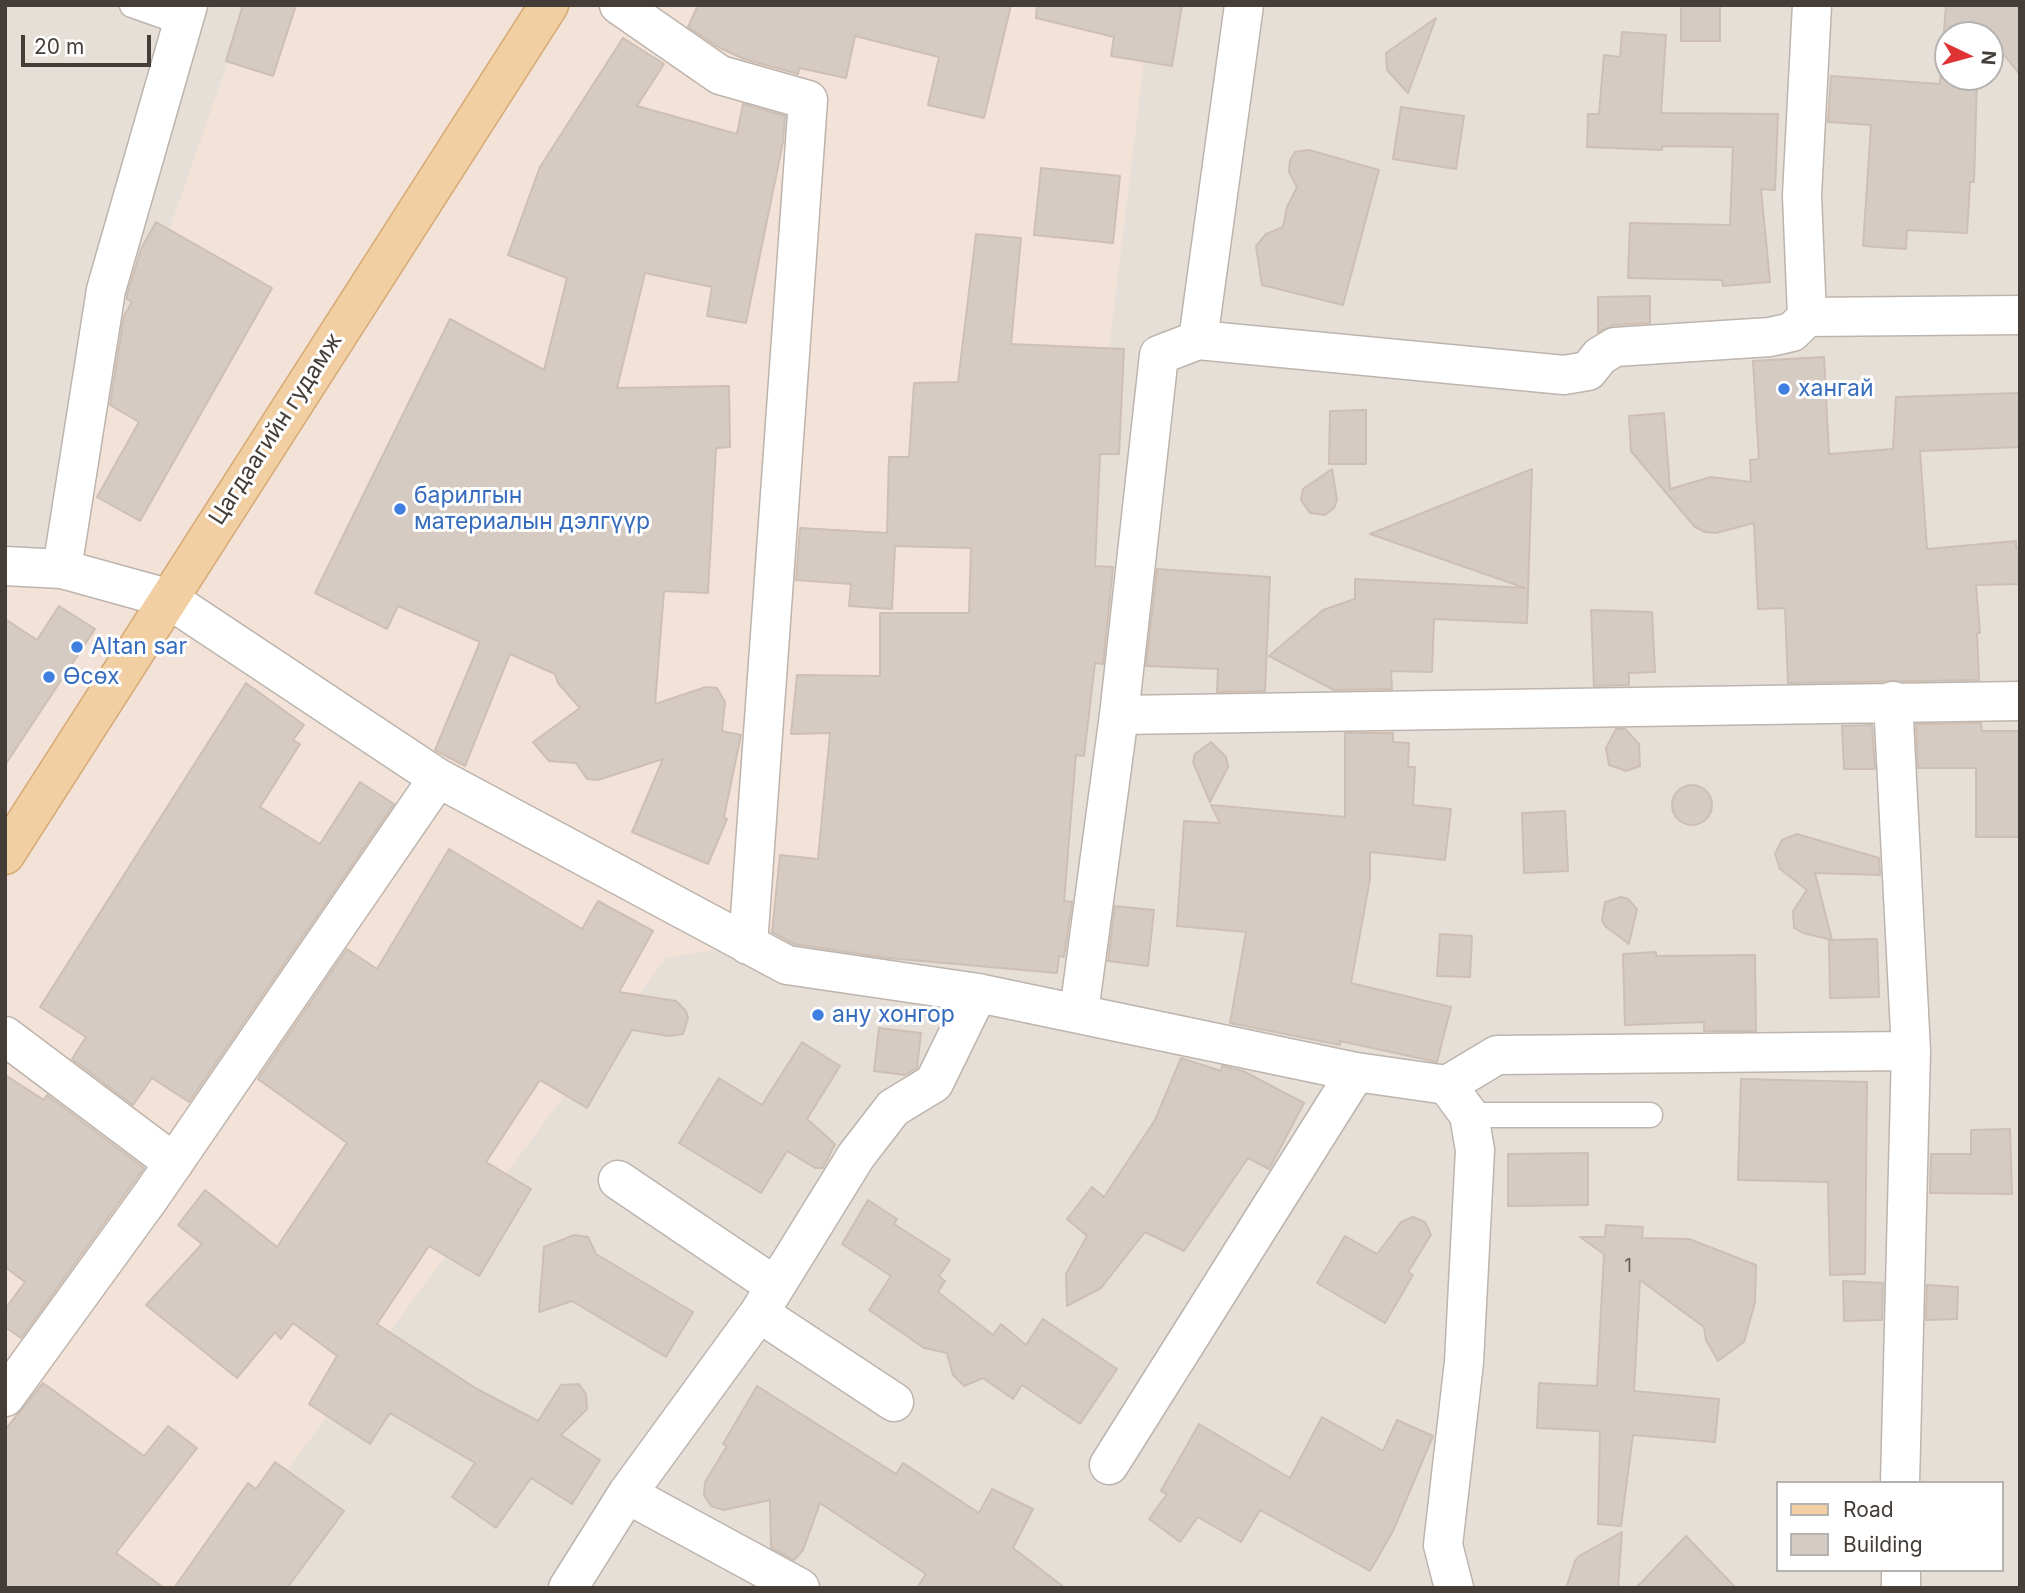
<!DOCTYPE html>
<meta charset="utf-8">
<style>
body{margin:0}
#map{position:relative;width:2025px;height:1593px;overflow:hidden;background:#f2eee9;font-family:Inter,sans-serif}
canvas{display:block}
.frame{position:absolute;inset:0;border:7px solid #453e38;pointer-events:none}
.legend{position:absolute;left:1776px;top:1481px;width:228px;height:91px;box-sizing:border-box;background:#fff;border:2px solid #b5b2af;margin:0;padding:9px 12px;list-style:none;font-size:21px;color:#453e38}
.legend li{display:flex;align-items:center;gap:14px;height:35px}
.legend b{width:35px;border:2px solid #b5b2af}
.north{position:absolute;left:1934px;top:21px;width:70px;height:70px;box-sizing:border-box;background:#fff;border:2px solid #b5b2af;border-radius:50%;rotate:95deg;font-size:19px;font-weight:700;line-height:28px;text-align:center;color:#453e38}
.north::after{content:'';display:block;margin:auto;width:24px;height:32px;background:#e03334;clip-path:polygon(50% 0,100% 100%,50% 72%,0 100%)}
.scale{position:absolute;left:21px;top:35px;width:130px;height:32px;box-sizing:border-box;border:4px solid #453e38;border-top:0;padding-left:9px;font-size:21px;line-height:24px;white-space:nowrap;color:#453e38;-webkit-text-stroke:5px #fff;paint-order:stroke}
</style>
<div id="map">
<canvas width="2025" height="1593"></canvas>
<div class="frame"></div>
<ul class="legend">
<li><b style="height:9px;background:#f2cfa2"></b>Road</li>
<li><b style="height:19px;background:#d6cbc3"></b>Building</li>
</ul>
<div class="north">N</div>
<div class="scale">20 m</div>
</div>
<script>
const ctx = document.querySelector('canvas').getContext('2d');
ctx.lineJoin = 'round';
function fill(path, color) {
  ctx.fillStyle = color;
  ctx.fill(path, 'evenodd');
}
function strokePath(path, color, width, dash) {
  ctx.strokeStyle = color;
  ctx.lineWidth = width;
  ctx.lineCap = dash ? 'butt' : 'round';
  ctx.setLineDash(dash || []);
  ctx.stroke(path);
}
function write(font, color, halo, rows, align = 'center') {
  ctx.font = font + ' Inter,sans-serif';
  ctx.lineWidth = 6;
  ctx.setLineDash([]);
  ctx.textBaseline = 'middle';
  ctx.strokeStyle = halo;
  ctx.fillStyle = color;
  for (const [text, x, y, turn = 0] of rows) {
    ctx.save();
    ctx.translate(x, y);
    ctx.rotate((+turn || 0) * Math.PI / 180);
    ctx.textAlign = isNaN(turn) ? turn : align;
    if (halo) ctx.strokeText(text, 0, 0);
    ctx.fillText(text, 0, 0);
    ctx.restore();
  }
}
const residential = new Path2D(`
 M5,5h2015v1583h-2015zM1948,35h42v42h-42zM1778,1483h224v87h-224z`);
const commercial = new Path2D(`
 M248,5h903l-117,959 -249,-25 -119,19 -466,630h-195v-1039l50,4z`);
const building = new Path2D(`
 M243,5h53l-23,71 -47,-15z
 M698,5h313l-27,113 -56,-13 11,-48 -84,-21 -9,42 -47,-10 -1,6 -54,-15 -26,-12 -30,-20z
 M1037,5h145l-10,61 -61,-10 3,-19 -78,-19z
 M1681,5h39v36h-39z
 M1946,5h74v70l-41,-52 -1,12h-30v42h29l-3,105h-4l-3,51 -60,-3 -1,19 -43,-3 8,-121 -43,-3 3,-46 109,8z
 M1436,18l-28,75 -21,-23 -1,-17z
 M1622,32l44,3 -5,78 117,1 -3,76 -14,-1 9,93 -47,4 -1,-6 -94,-2 2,-55 100,2 3,-78 -71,-1v4l-75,-3 1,-33h11l5,-59 16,2z
 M623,38l41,26 -27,42 100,28 6,-30 42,12 -2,26 -37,181 -39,-7 5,-29 -67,-14 -28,115 112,-2 1,61 -14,1 -8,145 -44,-2 -9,113 51,-17 11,1 8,14 -3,29 19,4 -17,82 3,2 -19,45 -76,-32 31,-73 -65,21 -11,-1 -11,-16 -27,-2 -16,-19 47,-34 -22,-25 -3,-9 -45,-20 -45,112 -30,-16 45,-108 -82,-36 -11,23 -72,-36 135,-274 94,51 23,-92 -59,-23 32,-88z
 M1401,107l63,9 -8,53 -63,-10z
 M1309,150l70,20 -36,135 -81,-20 -6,-39 10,-12 17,-7 4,-20 10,-20 -8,-15 1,-12 5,-8z
 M1041,168l79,8 -7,67 -79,-8z
 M156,222l116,66 -132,233 -43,-24 42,-75 -29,-17 14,-89 8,-14 -5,-3v-4l14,-46z
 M976,234l45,4 -10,106 113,5 -5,105h-19l-5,112 18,1 -10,97 -8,-1 -11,93 -8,-1 -12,146 8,1 -8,55 -5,-1 -2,17 -169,-15 -94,-14 -22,-12 8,-77 38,4 12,-126 -39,1 6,-59 83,1v-63h89l2,-65 -76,-2 -3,63 -43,-3 2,-22 -55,-4 4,-52 87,5 2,-76h20l5,-74 44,-1z
 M1650,296v27l-36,2 -16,7v-35z
 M1824,357l5,97 64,-5 3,-52 123,-4 1,54 -100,4 7,98 89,-8v7h4v36l-44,1 4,48h-3l2,47 -191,3 -3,-75 -27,1 -4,-86 -38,10 -11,-1 -10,-5 -64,-76 -2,-35 35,-3 6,76 41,-12 40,5 -1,-22 9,-1 -6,-98z
 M1366,410v54h-37l1,-53z
 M1332,469l5,31 -3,8 -9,7 -15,-2 -9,-13 2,-11z
 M1532,469l-5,154 -93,-4 -2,53 -41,-1 1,18 -58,1 -65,-34 54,-46 32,-11v-20l170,9 -155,-54z
 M1157,569l113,8 -5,114 -48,1 1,-23 -72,-3z
 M59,606l36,23 -90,136v-146l32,21z
 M1591,610l61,2 3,60 -26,1v12l-35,1z
 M246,683l58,42 -11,15 7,4 -40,63 60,37 40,-62 34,22 -205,298 -37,-24 -19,27 -61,-46 14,-22 -46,-30z
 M1981,723l1,8h38v106h-44v-69h-58l-2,-44z
 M1872,725l3,44h-31l-2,-43z
 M1616,729h9l14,15 1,22 -14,5 -17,-6 -3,-17z
 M1345,733h48v9l16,1 -1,24h7l-2,38 38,4 -6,51 -75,-8v27l-19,104 100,24 -14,55 -97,-21v4l-110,-22 16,-91 -69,-6 7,-105 36,2 -9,-18 134,12z
 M1211,742l15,15 2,10 -18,35 -17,-40 2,-8z
 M1672 805a20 20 0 1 1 40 0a20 20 0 1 1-40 0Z
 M1565,811l3,60 -44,2 -2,-60z
 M1797,834l82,24 1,17 -65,-2 17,67 45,-1 2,58 -49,1 -1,-58h3l-29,-7 -9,-5 -1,-17 14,-21 -27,-21 -5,-15 7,-14z
 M449,849l133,80 16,-28 55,30 -34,61 57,9 10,10 2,7 -5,16 -14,2 -37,-6 -45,78 -47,-28 -54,82 45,27 -52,87 -50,-30 -52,78 100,65 61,32 23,-36 18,-1 7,10 1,15 -26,26 39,25 -28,44 -41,-26 -35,50 -44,-31 23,-34 -85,-50 -20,31 -61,-40 28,-48 -44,-33 -12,16 -6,-7 -38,46 -91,-73 56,-61 -24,-19 27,-35 72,57 70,-104 -89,-64 89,-130 30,20z
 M1621,897l7,2 9,10 -8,35 -24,-18 -3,-6 3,-18z
 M1115,906l39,4 -6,56 -40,-5z
 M1440,934l32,2 -2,41 -33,-1z
 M1656,952v4l99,-1 1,76h-52v-9l-79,3 -2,-71z
 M879,1028l42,5 -4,35 -12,7 -31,-4z
 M802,1042l38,24 -33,53 28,25 -12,24h-8l-28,-17 -26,42 -82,-50 40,-65 43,27z
 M1181,1058l40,13 1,-5 21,5 61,32 -35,66 -21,-11 -64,93 -39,-19 -44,56 -34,18 -1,-32 21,-38 -20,-17 25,-32 12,10 51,-77z
 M5,1075l39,25 3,-5 97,73 -123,170 -16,-11v-18l20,-27 -20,-15z
 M1741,1079l126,3 -2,192 -35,1 -2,-93 -90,-2z
 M2010,1129l2,65 -82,-1 1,-39h40v-24z
 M1588,1153v52l-80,1v-52z
 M868,1200l29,19 -3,5 56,36 -11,16 6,5 -7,11 55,43 8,-11 25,21 17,-26 74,50 -37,55 -58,-39 -9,14 -30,-21 -19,8 -11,-11 -6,-22 -23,-5 -55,-38 22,-34 -49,-32z
 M1413,1217l12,5 6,13 -23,37 5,3 -28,48 -68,-40 28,-47 32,18 24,-32z
 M1606,1225l37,2 -1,11 47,1 67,26 -1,37 -11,40 -26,19 -12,-21 -2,-13 -64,-47 -6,111 85,8 -4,43 -82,-7 -12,91 -23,-2 2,-93 -63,-3 2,-45 58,3 7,-132 -24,-17h25z
 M574,1235l14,2 8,17 97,58 -27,45 -94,-56 -33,11 5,-65z
 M1843,1281l40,2 -1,37 -38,1z
 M1927,1285l31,2 -1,32 -31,1z
 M43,1383l101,73 24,-30 29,22 -81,105 48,35h-159v-158z
 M757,1386l139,88 7,-11 76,50 13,-24 41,20 -20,39 52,40h-148l9,-14 -106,-71 -17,47 -9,10 -23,-12 -1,-48 -47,10 -12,-4 -7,-11 1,-13 22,-36 -4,-2z
 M1322,1417l61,34 14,-31 36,16 -40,95 -23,40 -110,-61 -19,32 -43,-25 -18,25 -31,-23 18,-25 -6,-3 38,-67 91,54z
 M275,1462l69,49 -57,77h-113l74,-105 8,6z
 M1622,1532l-4,56h-52l9,-27 4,-5z
 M1686,1536l50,52h-100z`);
const lane = new Path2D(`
 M132,5l51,18
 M1469,1115h181`);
const street = new Path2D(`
 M619,5l101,70 88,25 -60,845
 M1812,5l-10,190 5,122 213,-2
 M1198,340l366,35 24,-4 12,-15 15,-9 155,-10 22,-5 15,-15
 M5,566l57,3 105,29 271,180 349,187 191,28 378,79 91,13 50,-30 414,-4
 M62,569l44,-279 82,-285
 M1893,701l18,350 -11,432
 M1119,715l901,-14
 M1079,1012l40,-297 40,-360 39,-15 46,-335
 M5,1036l169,127
 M1447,1085l22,30 6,35 -11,212 -21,183 11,43
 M618,1180l157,106
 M759,1313l135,89
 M5,1397l146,-201 287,-418
 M1109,1465l247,-393
 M627,1494l173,94
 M1901,1570v18
 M568,1588l59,-94 132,-181 97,-157 37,-48 41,-25 44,-90`);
const primary = new Path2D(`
 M5,855l544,-850`);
const markers = [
 [1784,389,7,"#3f7fe0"],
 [400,509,7,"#3f7fe0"],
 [77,647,7,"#3f7fe0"],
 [49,677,7,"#3f7fe0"],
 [818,1015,7,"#3f7fe0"]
];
const numberNames = [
 ["1",1628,1266]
];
const shopNames = [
 ["хангай",1798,389],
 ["барилгын",414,496],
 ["материалын дэлгүүр",414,522],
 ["Altan sar",91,647],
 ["Өсөх",63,677],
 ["ану хонгор",832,1015]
];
const streetNames = [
 ["Цагдаагийн гудамж",276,429,-57]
];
fill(residential, '#e6dfd8');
fill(commercial, '#f2e2d7');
fill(building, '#d6cbc3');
strokePath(building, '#cdbfb4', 2);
strokePath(lane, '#bdb4ad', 27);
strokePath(street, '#bdb4ad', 41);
strokePath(primary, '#d5a974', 41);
strokePath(lane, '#fff', 24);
strokePath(street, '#fff', 38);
strokePath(primary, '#f2cfa2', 38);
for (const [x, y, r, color] of markers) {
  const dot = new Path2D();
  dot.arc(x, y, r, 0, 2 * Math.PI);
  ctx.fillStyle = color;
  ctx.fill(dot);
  strokePath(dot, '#fff', 2.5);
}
write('19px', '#69615b', null, numberNames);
write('23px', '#366cbe', '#fff', shopNames, 'left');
write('23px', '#453e38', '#fff', streetNames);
</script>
